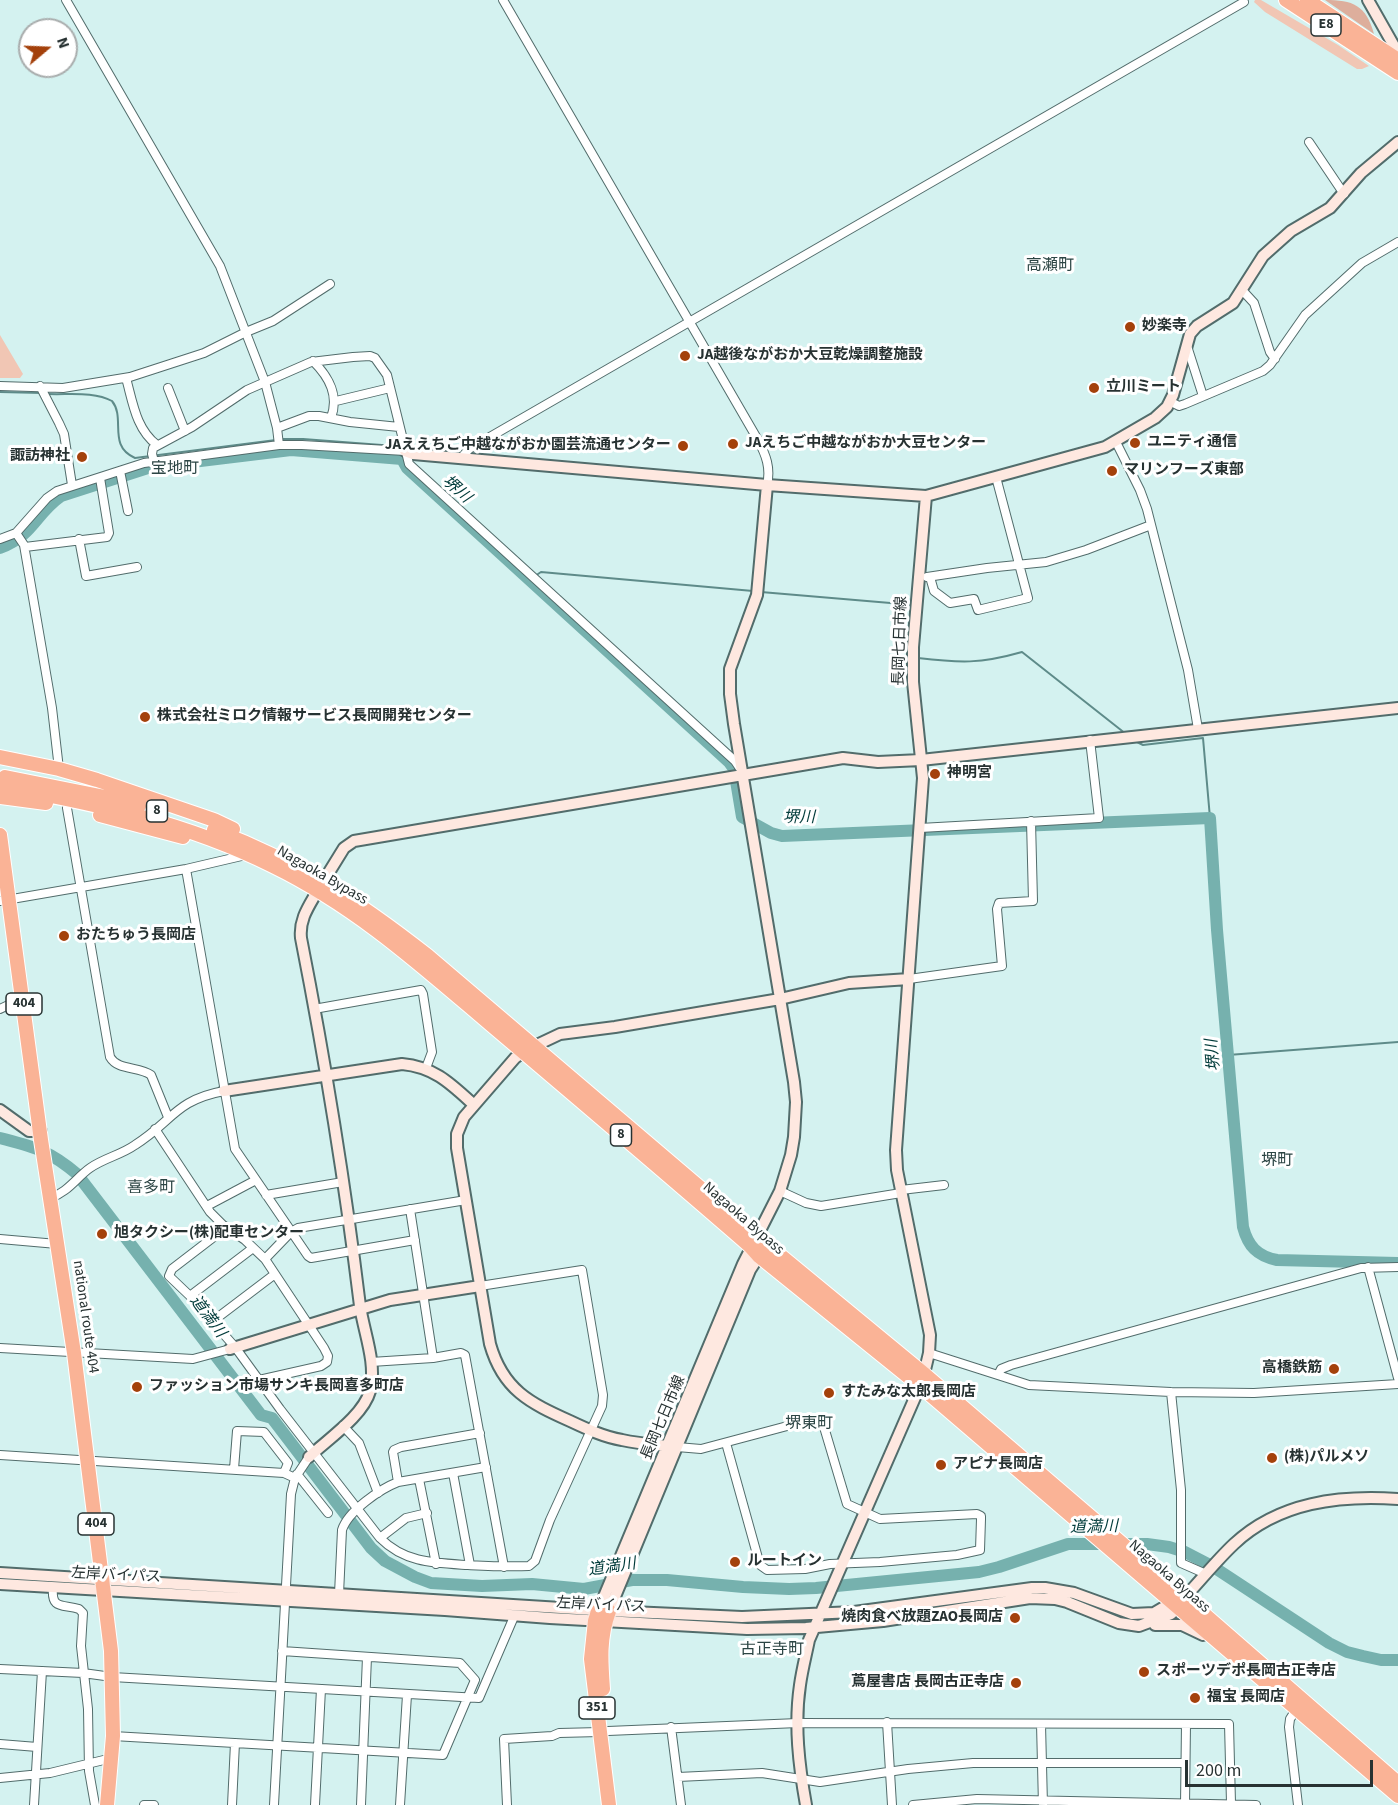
<!DOCTYPE html>
<meta charset="utf-8">
<style>
body{margin:0}
#map{position:relative;width:1398px;height:1805px;overflow:hidden;background:#d4f2f0;font-family:"Source Sans 3",sans-serif}
canvas{display:block}
.north{position:absolute;left:18px;top:18px;width:60px;height:60px;box-sizing:border-box;background:#fff;border:2px solid #a9adad;border-radius:50%;rotate:71deg;font-size:16px;font-weight:700;line-height:24px;text-align:center;color:#273232}
.north::after{content:'';display:block;margin:auto;width:21px;height:27px;background:#a4410b;clip-path:polygon(50% 0,100% 100%,50% 72%,0 100%)}
.scale{position:absolute;left:1185px;top:1760px;width:188px;height:27px;box-sizing:border-box;border:3px solid #273232;border-top:0;padding-left:8px;font-size:18px;line-height:21px;white-space:nowrap;color:#273232;-webkit-text-stroke:4px #fff;paint-order:stroke}
</style>
<div id="map">
<canvas width="1398" height="1805"></canvas>
<div class="north">N</div>
<div class="scale">200 m</div>
</div>
<script>
const ctx = document.querySelector('canvas').getContext('2d');
ctx.lineJoin = 'round';
function fill(path, color) {
  ctx.fillStyle = color;
  ctx.fill(path, 'evenodd');
}
function strokePath(path, color, width, dash) {
  ctx.strokeStyle = color;
  ctx.lineWidth = width;
  ctx.lineCap = dash ? 'butt' : 'round';
  ctx.setLineDash(dash || []);
  ctx.stroke(path);
}
function write(font, color, halo, rows, align = 'center') {
  ctx.font = font + ' "Source Sans 3","Noto Sans JP",sans-serif';
  ctx.lineWidth = 6;
  ctx.setLineDash([]);
  ctx.textBaseline = 'middle';
  ctx.strokeStyle = halo;
  ctx.fillStyle = color;
  for (const [text, x, y, turn = 0] of rows) {
    ctx.save();
    ctx.translate(x, y);
    ctx.rotate((+turn || 0) * Math.PI / 180);
    ctx.textAlign = isNaN(turn) ? turn : align;
    if (halo) ctx.strokeText(text, 0, 0);
    ctx.fillText(text, 0, 0);
    ctx.restore();
  }
}
const green = new Path2D(`
 M1255,0h6l77,45 31,21 -7,3h-5l-92,-57 -11,-10z
 M0,335l23,39 -3,4h-20z`);
const forest = new Path2D(`
 M1325,0c28,0 41,5 49,34z`);
const stream = new Path2D(`
 M0,392l42,1
 M48,394c20,1 46,-3 64,7 14,17 -5,45 23,57l141,-18
 M282,439h21l92,7 2,3
 M535,576l6,-4 212,19
 M761,592l153,13
 M920,622l-2,36c42,5 62,6 104,-6l104,82
 M1135,741l8,4 60,-7 7,80
 M1228,1055l170,-13`);
const river = new Path2D(`
 M0,548c34,-13 35,-34 61,-52l90,-29 140,-17 111,9 5,9 322,294 5,7 8,48 29,16 11,3 428,-18 7,112 26,297c5,19 14,29 34,33l121,3
 M0,1138c34,9 49,12 77,36l184,241 11,3 99,130 14,13 30,16 16,6 51,3 50,-2 52,5 48,-9h35l76,7 46,2 27,-1 163,-16 20,-5 69,-23h79l22,3 16,5 27,14 117,77 18,9 16,4 18,4h17`);
const street = new Path2D(`
 M66,0l154,266 45,116 12,46 2,17
 M503,0l255,440c8,15 13,28 9,45
 M1309,142l35,52
 M1242,290l12,13 16,49 5,7
 M1187,346l16,50
 M313,361c17,17 26,35 18,57
 M126,378c7,25 10,51 31,67
 M0,386l63,2 67,-11 74,-24 42,-21 27,-11 57,-37
 M40,386l19,37 5,11 8,51
 M168,388l17,43
 M336,401l54,-13
 M1171,402l8,4 6,-2 78,-33 7,-6 35,-50 57,-52 36,-21
 M277,428l32,-12h10l31,6 49,5
 M1116,442l24,48 7,19 41,161 10,59
 M462,457l7,-8 775,-447
 M154,461l-2,-7 1,-6 39,-21 55,-37 64,-28 42,-5 17,-1 5,2 12,17 22,89 326,297 4,6
 M120,471l8,40
 M16,533l8,12 28,163 7,61
 M0,539l16,-6 31,-35 10,-7 87,-28 135,-18h23l103,6
 M79,539l7,37 51,-9
 M25,547l82,-10 2,-4 -9,-55
 M927,577l60,-9 59,-6 40,-12 65,-25
 M930,577l4,14 16,12 24,-4 4,11 50,-12 -32,-121
 M67,808l43,249c8,14 29,9 41,18l17,42
 M920,828l179,-10 -9,-78
 M186,869l49,280 73,107 3,2 104,-18
 M0,901l186,-32 60,-14
 M909,979l93,-13 -5,-57 2,-6 34,-2 -2,-80
 M0,1009l23,-11
 M314,1009l107,-19 2,4 9,58 -6,16
 M155,1129l55,83 13,13 22,15 20,19 59,89 4,8 -1,6 -6,4 -62,14
 M901,1190l43,-5
 M780,1191l26,12 15,3 80,-13
 M266,1195l77,-13
 M50,1198c17,-5 27,-21 40,-30 14,-10 31,-13 45,-23 37,-23 40,-45 89,-54
 M207,1206l49,-26
 M410,1209l23,149
 M223,1225l-8,11 -43,33 -3,7 21,20 45,51 45,62 100,129c25,25 54,25 88,27 21,1 40,2 61,1l6,-5 15,-41 52,-114 1,-11 -21,-125 -102,16
 M0,1239l57,5
 M265,1259l26,-27 7,-4 168,-28
 M1368,1267l30,111
 M190,1296l63,-48
 M213,1321l62,-47
 M0,1348l193,11 37,-10
 M929,1353l100,32 142,7 83,1 144,-9
 M371,1362l62,-4 28,-5 4,2 39,212
 M998,1375l3,-6 10,-4 350,-97 37,-1
 M1171,1392l10,98v73l25,11
 M343,1426l16,17 19,50
 M677,1447l24,2 120,-32 26,87 33,15 97,-5 4,2v3l-1,31 -23,5 -77,7 -50,2 -25,5 -38,1 -7,-5 -34,-122
 M0,1455l284,18 11,5
 M234,1469l3,-38 27,1 24,31 -4,10
 M453,1473l17,92
 M297,1474l31,39
 M419,1479l17,85
 M398,1482l88,-15
 M380,1538l26,-20 21,-5
 M53,1588c-2,22 10,16 26,21l4,4 -2,33 7,63 1,62 6,34
 M339,1594l3,-64c6,-19 38,-41 56,-48l-5,-30 1,-2 7,-3 79,-14
 M0,1669l83,4 29,4 367,21 34,-79
 M1297,1708l-7,11 -1,8 9,78
 M887,1722l5,83
 M1041,1724l2,81
 M671,1727l10,78
 M608,1731l190,-8 431,1 2,79
 M113,1736l330,19 32,-75 -15,-17 -178,-12
 M0,1744l37,3
 M678,1777l84,-4 58,9 88,-13 65,-6h212
 M0,1778l50,-5 62,-15
 M34,1805l8,-134
 M144,1805h10
 M232,1805l3,-62
 M274,1805l17,-311 4,-16 14,-21
 M315,1805l6,-116
 M361,1805l6,-148
 M400,1805l7,-110
 M507,1805l-3,-66 48,-3 7,-3 41,-1
 M913,1805l64,-6 279,6
 M1185,1805l1,-81`);
const secondary = new Path2D(`
 M1368,0l30,53
 M405,451l8,3 354,31 159,11 179,-49 50,-29 12,-11 6,-12 17,-61 7,-8 36,-23 30,-47 28,-25 39,-23 31,-35 37,-31
 M323,882l21,-34 10,-7 489,-83 35,4 43,-2 477,-52
 M224,1091l178,-27c32,3 48,19 71,40
 M0,1110l29,21h12
 M230,1349l160,-49 90,-14
 M924,1374l5,-21 1,-18 -33,-165 -1,-20 27,-372 -10,-96v-35l13,-151
 M677,1447c-18,-2 -37,-3 -55,-7 -18,-3 -35,-11 -52,-19 -40,-18 -67,-31 -80,-77l-33,-196v-14l7,-17 51,-59 9,-7 36,-17 55,-7 165,-28 69,-16 60,-4
 M309,1457c19,-18 54,-41 61,-66 7,-28 -6,-58 -10,-85 -15,-123 -35,-246 -59,-368 -2,-19 8,-32 17,-48
 M0,1573l609,38 133,6 112,-5 178,-24h13l29,5 58,21 22,-1 22,-13
 M0,1584l445,26 105,8 197,11 59,-1 77,-7 147,-23 25,1 12,3 52,21 20,3 32,-12 8,-7 5,-9c17,-18 32,-37 50,-54 45,-42 105,-49 164,-45
 M598,1611l145,-347 37,-73 11,-36 3,-18 2,-35 -2,-20 -60,-358 -4,-30v-25l27,-74 10,-110
 M609,1611l141,-341 9,-14v-7
 M1155,1625h27l21,10
 M806,1805c-7,-39 -12,-80 -6,-120 2,-15 6,-30 9,-45l111,-254`);
const highway = new Path2D(`
 M1286,0l112,73
 M1307,0l91,60
 M0,757l59,12 38,11 117,40 19,9
 M5,777l105,21 29,8
 M0,786c96,18 185,36 273,80 86,42 151,102 223,163 85,72 171,145 255,218l8,9 161,130 478,410
 M0,797l46,6
 M100,815l83,22
 M214,830c84,32 144,71 214,126l330,281 166,137 272,233 202,176
 M0,835l41,305 33,213 37,298 2,85 -6,69
 M598,1611l-3,10 -4,38 18,146
 M603,1689c-2,-27 -4,-51 6,-78`);
const markers = [
 [1130,327,6,"#a4410b"],
 [685,356,6,"#a4410b"],
 [1094,388,6,"#a4410b"],
 [1135,443,6,"#a4410b"],
 [733,444,6,"#a4410b"],
 [683,446,6,"#a4410b"],
 [82,457,6,"#a4410b"],
 [1112,471,6,"#a4410b"],
 [145,717,6,"#a4410b"],
 [935,774,6,"#a4410b"],
 [64,936,6,"#a4410b"],
 [102,1234,6,"#a4410b"],
 [1334,1369,6,"#a4410b"],
 [137,1387,6,"#a4410b"],
 [829,1393,6,"#a4410b"],
 [1272,1458,6,"#a4410b"],
 [941,1465,6,"#a4410b"],
 [735,1562,6,"#a4410b"],
 [1015,1618,6,"#a4410b"],
 [1144,1672,6,"#a4410b"],
 [1016,1683,6,"#a4410b"],
 [1195,1698,6,"#a4410b"]
];
const shields = [
 [1326,25,30],
 [157,811,21],
 [24,1004,36],
 [621,1135,21],
 [96,1524,36],
 [597,1708,36]
];
const shieldNames = [
 ["E8",1326,25],
 ["8",157,811],
 ["404",24,1004],
 ["8",621,1135],
 ["404",96,1524],
 ["351",597,1708]
];
const poiNames = [
 ["妙楽寺",1142,327],
 ["JA越後ながおか大豆乾燥調整施設",697,356],
 ["立川ミート",1106,388],
 ["ユニティ通信",1147,443],
 ["JAえちご中越ながおか大豆センター",745,444],
 ["JAええちご中越ながおか園芸流通センター",671,446,"right"],
 ["諏訪神社",70,457,"right"],
 ["マリンフーズ東部",1124,471],
 ["株式会社ミロク情報サービス長岡開発センター",157,717],
 ["神明宮",947,774],
 ["おたちゅう長岡店",76,936],
 ["旭タクシー(株)配車センター",114,1234],
 ["高橋鉄筋",1322,1369,"right"],
 ["ファッション市場サンキ長岡喜多町店",149,1387],
 ["すたみな太郎長岡店",841,1393],
 ["(株)パルメソ",1284,1458],
 ["アピナ長岡店",953,1465],
 ["ルートイン",747,1562],
 ["焼肉食べ放題ZAO長岡店",1003,1618,"right"],
 ["スポーツデポ長岡古正寺店",1156,1672],
 ["蔦屋書店 長岡古正寺店",1004,1683,"right"],
 ["福宝 長岡店",1207,1698]
];
const streetNames = [
 ["長岡七日市線",901,641,-88],
 ["Nagaoka Bypass",322,876,30],
 ["Nagaoka Bypass",743,1219,41],
 ["national route 404",85,1317,82],
 ["長岡七日市線",664,1418,-67],
 ["左岸バイパス",116,1576,3],
 ["Nagaoka Bypass",1169,1577,41],
 ["左岸バイパス",601,1606,3]
];
const neighbourhoodNames = [
 ["高瀬町",1050,266],
 ["宝地町",175,469],
 ["堺町",1277,1161],
 ["喜多町",151,1188],
 ["堺東町",809,1424],
 ["古正寺町",772,1650]
];
const waterNames = [
 ["堺川",456,490,42],
 ["堺川",799,818],
 ["堺川",1214,1055,-95],
 ["道満川",207,1317,53],
 ["道満川",1094,1528,-1],
 ["道満川",612,1568,-8]
];
fill(green, '#f1c6b4');
fill(forest, '#ddae9c');
strokePath(stream, '#5e8b89', 2);
strokePath(river, '#76b1ae', 12);
strokePath(street, '#526c6b', 10);
strokePath(secondary, '#526c6b', 14);
strokePath(highway, '#fff', 16);
strokePath(street, '#fff', 8);
strokePath(secondary, '#fee8e0', 10);
strokePath(highway, '#fab396', 14);
for (const [x, y, r, color] of markers) {
  const dot = new Path2D();
  dot.arc(x, y, r, 0, 2 * Math.PI);
  ctx.fillStyle = color;
  ctx.fill(dot);
  strokePath(dot, '#fff', 2);
}
for (const [x, y, w] of shields) {
  const box = new Path2D();
  box.roundRect(x - w / 2, y - 11, w, 22, 4.5);
  ctx.fillStyle = '#fff';
  ctx.fill(box);
  strokePath(box, '#273232', 1.5);
}
write('bold 14px', '#273232', null, shieldNames);
write('bold 15px', '#273232', '#fff', poiNames, 'left');
write('15px', '#273232', '#fff', streetNames);
write('16px', '#2c4544', '#fff', neighbourhoodNames);
write('italic 16px', '#003b3a', '#fff', waterNames);
</script>
